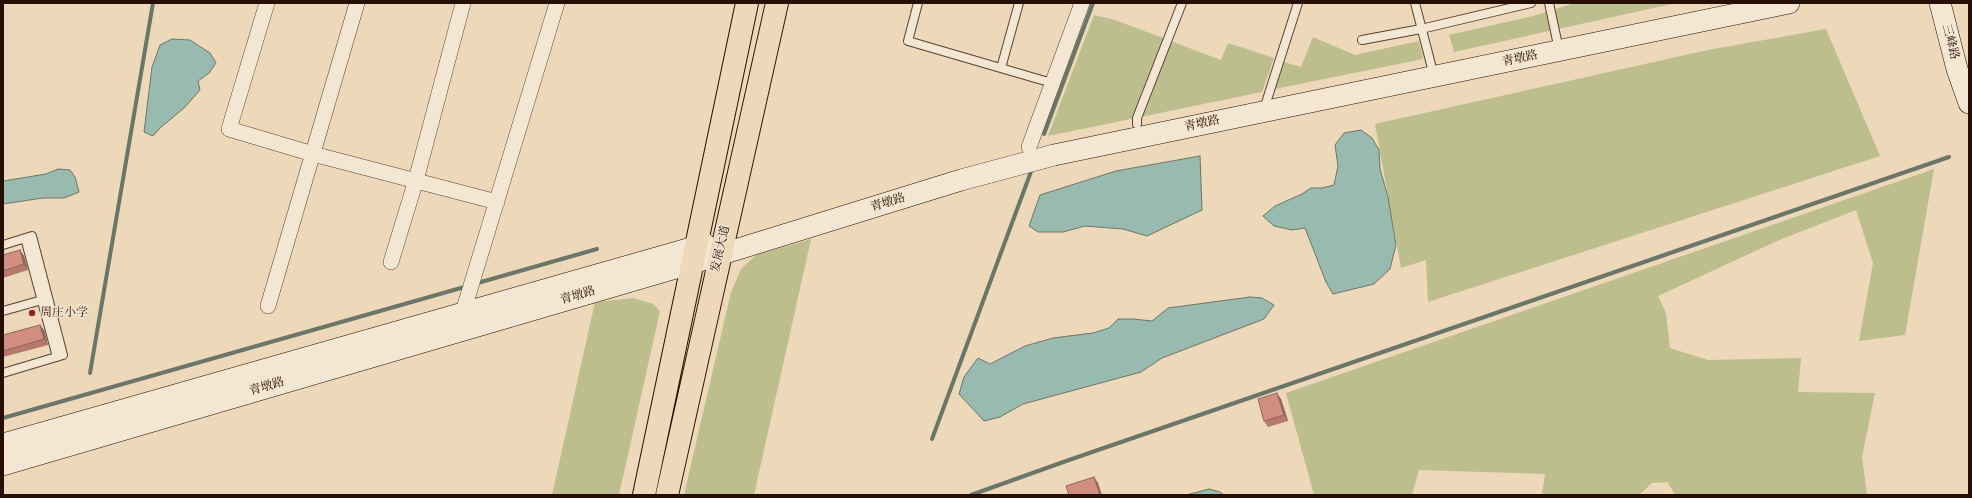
<!DOCTYPE html>
<html>
<head>
<meta charset="utf-8">
<style>
  body { margin:0 }
  #map { position:relative; width:1972px; height:498px; overflow:hidden; background:#edd8b9; font-family:"Libre Bodoni",serif }
  canvas { display:block }
  .frame { position:absolute; inset:0; border:4px solid #270f00; pointer-events:none }
</style>
</head>
<body>
<div id="map">
<canvas width="1972" height="498"></canvas>
<div class="frame"></div>
</div>
<script>
const g = document.querySelector('canvas').getContext('2d');
g.lineJoin = 'round';
function fill(path, color) {
  g.fillStyle = color;
  g.fill(path, 'evenodd');
}
function toPath(rows) {
  const path = new Path2D();
  for (const r of rows) {
    path.moveTo(r[0], r[1]);
    for (let i = 2; i < r.length; i += 2) path.lineTo(r[i], r[i + 1]);
  }
  return path;
}
function stroke(path, color, width, dash) {
  g.strokeStyle = color;
  g.lineWidth = width;
  g.lineCap = dash ? 'butt' : 'round';
  g.setLineDash(dash || []);
  g.stroke(path);
}
function write(font, color, halo, rows, align = 'center') {
  g.font = font + ' "Libre Bodoni","Noto Serif SC",serif';
  g.lineWidth = 3;
  g.setLineDash([]);
  g.textBaseline = 'middle';
  g.strokeStyle = halo;
  g.fillStyle = color;
  for (const [text, x, y, turn = 0] of rows) {
    g.save();
    g.translate(x, y);
    g.rotate((+turn || 0) * Math.PI / 180);
    g.textAlign = isNaN(turn) ? turn : align;
    if (halo) g.strokeText(text, 0, 0);
    g.fillText(text, 0, 0);
    g.restore();
  }
}
const green = toPath([
  [1575,3,1676,3,1454,52,1449,35,1533,16],
  [1094,15,1115,20,1221,60,1228,43,1274,58,1262,92,1048,136],
  [1826,29,1880,156,1428,302,1426,260,1401,268,1375,124,1708,50],
  [1313,37,1355,55,1419,41,1423,59,1275,89,1284,62,1301,67],
  [1934,169,1905,335,1859,341,1873,263,1856,210,1777,241,1658,296,1666,313,1670,348,1708,360,1801,358,1798,392,1875,393,1862,457,1867,495,1681,495,1675,494,1667,482,1652,483,1639,495,1542,495,1545,474,1419,470,1412,495,1314,495,1286,393],
  [811,239,754,495,684,495,731,292,741,269,756,255],
  [633,298,653,304,660,311,619,495,552,495,595,302]
]);
const water = toPath([
  [172,39,190,40,210,53,216,63,209,73,198,81,200,90,184,108,160,128,153,136,144,132,152,67,160,45,172,39],
  [1361,130,1372,138,1379,150,1380,169,1388,197,1396,245,1390,269,1374,284,1333,294,1326,282,1305,228,1292,230,1274,226,1263,216,1275,206,1302,194,1311,188,1322,188,1334,185,1338,166,1335,145,1344,133,1361,130],
  [1200,156,1202,210,1147,236,1123,229,1085,226,1063,232,1038,232,1029,226,1040,195,1116,171,1200,156],
  [58,169,70,170,75,177,79,192,64,198,43,198,3,204,3,181,46,174,58,169],
  [1250,297,1262,298,1274,305,1264,319,1162,358,1141,372,1023,404,1000,417,984,421,959,394,964,377,978,358,990,364,1025,346,1053,338,1093,333,1109,328,1118,319,1133,319,1152,321,1168,308,1250,297],
  [1209,489,1220,492,1224,495,1186,495,1209,489]
]);
const stream = toPath([
  [1044,134,1093,3],
  [474,284,597,249],
  [90,373,153,3],
  [3,418,468,286],
  [932,439,1032,169],
  [971,495,1069,460,1949,157]
]);
const lane = toPath([
  [918,3,908,41,1052,83],
  [1415,3,1434,76],
  [1549,3,1559,50],
  [1362,40,1421,29,1531,3],
  [1001,68,1019,3],
  [1264,109,1298,3],
  [1137,124,1137,118,1182,3],
  [25,238,57,357],
  [3,245,32,236,63,355,3,373],
  [3,311,42,300]
]);
const street = toPath([
  [267,3,229,129,313,154,497,202],
  [1029,147,1082,3],
  [391,262,416,180,463,3],
  [268,306,357,3],
  [463,312,557,3]
]);
const secondary = toPath([
  [1940,3,1957,69,1969,103],
  [3,444,705,244],
  [3,465,693,263,961,180,1054,155,1789,3]
]);
const primary = toPath([
  [644,495,747,3],
  [667,495,777,3]
]);
const wall = toPath([
  [20,250,24,256,28,270,3,278,3,255],
  [44,330,48,345,3,357,3,335],
  [1281,399,1288,421,1268,427,1264,421]
]);
const shadedWall = toPath([
  [20,250,24,256,28,270,24,264],
  [40,325,44,330,48,345,44,339],
  [1277,393,1281,399,1288,421,1284,415],
  [1094,477,1098,483,1102,495,1100,495]
]);
const building = toPath([
  [20,250,24,264,3,271,3,255,20,250],
  [40,325,44,339,3,351,3,335,40,325],
  [1277,393,1284,415,1264,421,1258,399,1277,393],
  [1094,477,1100,495,1069,495,1066,486,1094,477]
]);
const markers = [
  [32,313,4,"#8f2418"]
];
const streetNames = [
  ["三峰路",1950,42,76],
  ["青墩路",1520,59,-12],
  ["青墩路",1202,124,-12],
  ["青墩路",888,203,-17],
  ["发展大道",721,249,-77],
  ["青墩路",578,296,-16],
  ["青墩路",267,387,-16]
];
const poiNames = [
  ["周庄小学",40,313]
];
fill(green, '#bcbe8d');
fill(water, '#99baae');
stroke(water, '#6b7668', 1);
stroke(stream, '#6b7668', 4);
stroke(lane, '#58412e', 10);
stroke(street, '#58412e', 16);
stroke(secondary, '#270f00', 22);
stroke(primary, '#270f00', 24);
stroke(lane, '#f3e6d2', 8);
stroke(street, '#f3e6d2', 15);
stroke(secondary, '#f3e6d2', 21);
stroke(primary, '#edd8b9', 22);
fill(wall, '#b47a6f');
fill(shadedWall, '#92635a');
fill(building, '#d18e81');
stroke(building, '#92635a', 1);
for (const [x, y, r, color] of markers) {
  const dot = new Path2D();
  dot.arc(x, y, r, 0, 2 * Math.PI);
  g.fillStyle = color;
  g.fill(dot);
  stroke(dot, '#f3e6d2', 1.5);
}
write('12px', '#270f00', '#f3e6d2', streetNames);
write('12px', '#270f00', '#f3e6d2', poiNames, 'left');
</script>
</body>
</html>
